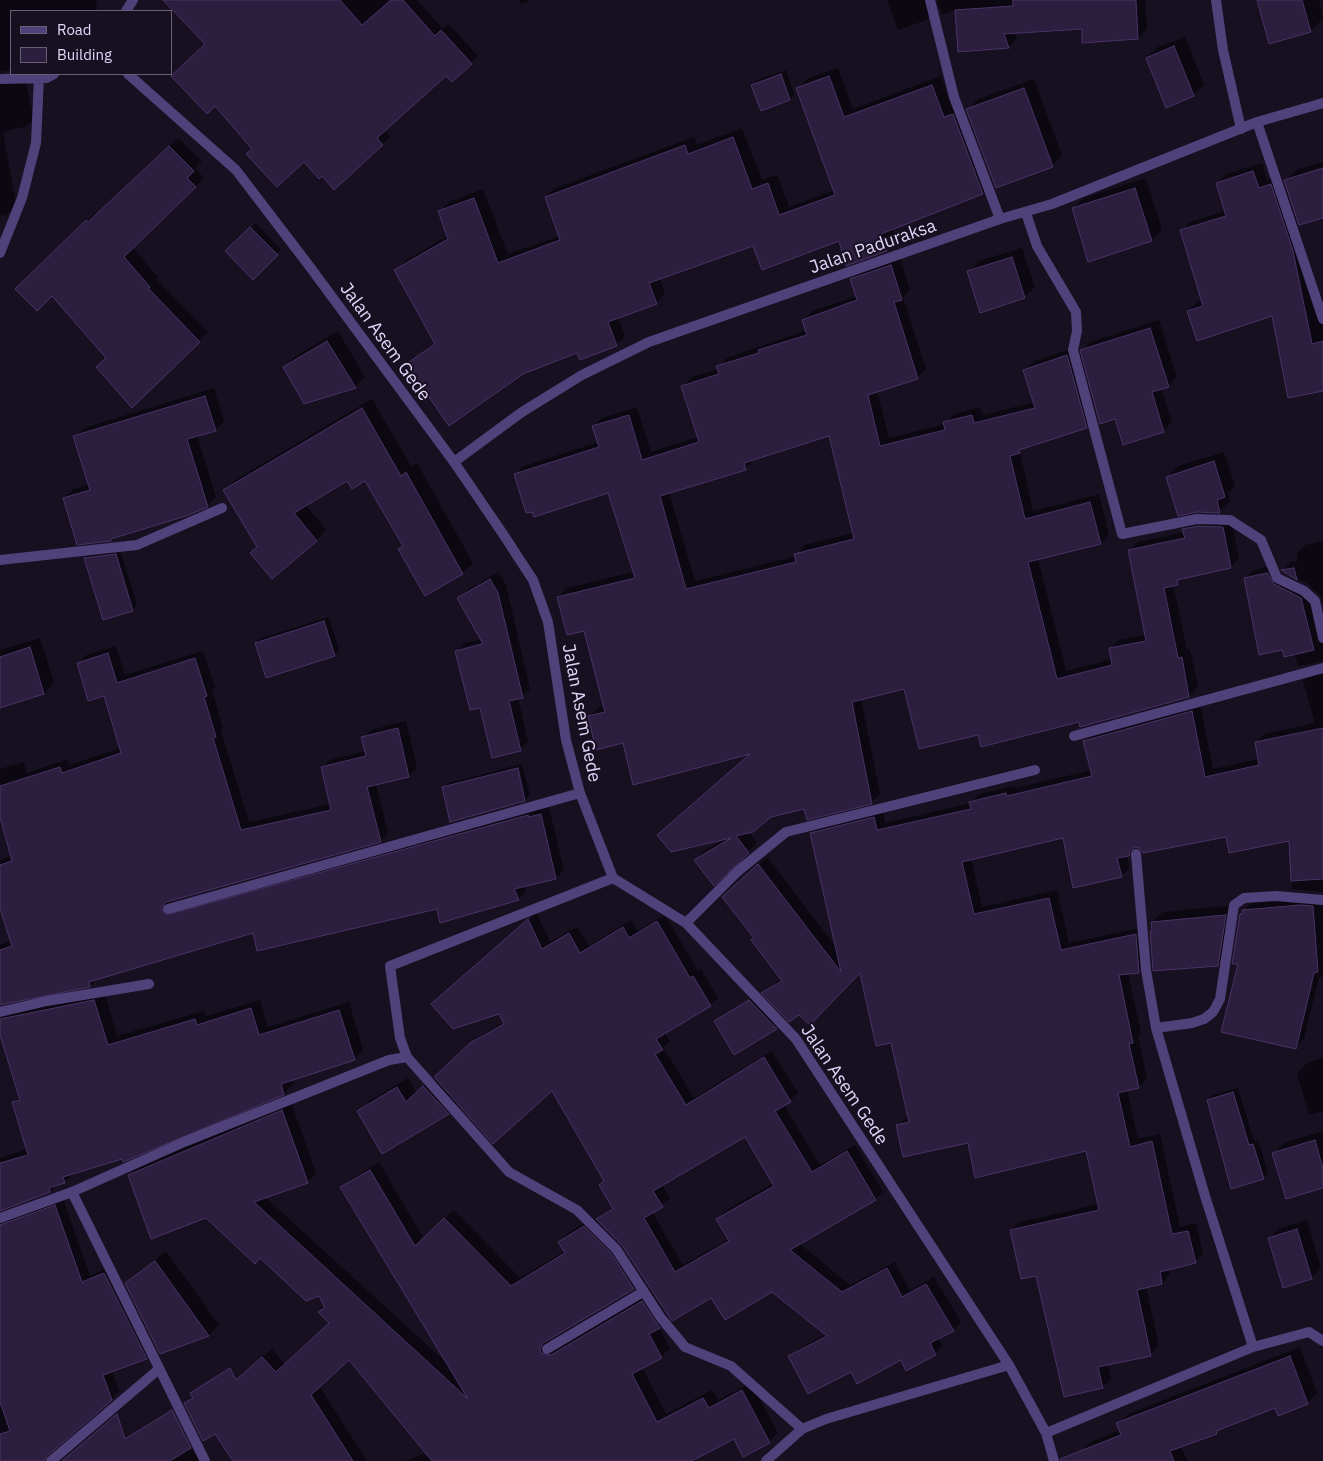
<!DOCTYPE html>
<html>
<head>
<meta charset="utf-8">
<style>
  body { margin:0 }
  #map { position:relative; width:1323px; height:1461px; overflow:hidden; background:#161020; font-family:"IBM Plex Sans",sans-serif }
  canvas { display:block }
  .legend { position:absolute; left:10px; top:10px; width:162px; height:65px; box-sizing:border-box; background:#161020; border:1px solid #675e77; margin:0; padding:6px 9px; list-style:none; font-size:15px; color:#e0d4f9 }
  .legend li { display:flex; align-items:center; gap:10px; height:25px }
  .legend b { width:25px; border:1px solid #675e77 }
</style>
</head>
<body>
<div id="map">
<canvas width="1323" height="1461"></canvas>
<ul class="legend">
<li><b style="height:6px;background:#4f4179"></b>Road</li>
<li><b style="height:14px;background:#2c1e3e"></b>Building</li>
</ul>
</div>
<script>
const g = document.querySelector('canvas').getContext('2d');
g.lineJoin = 'round';
function fill(path, color) {
  g.fillStyle = color;
  g.fill(path, 'evenodd');
}
function toPath(rows) {
  const path = new Path2D();
  for (const r of rows) {
    path.moveTo(r[0], r[1]);
    for (let i = 2; i < r.length; i += 2) path.lineTo(r[i], r[i + 1]);
  }
  return path;
}
function stroke(path, color, width, dash) {
  g.strokeStyle = color;
  g.lineWidth = width;
  g.lineCap = dash ? 'butt' : 'round';
  g.setLineDash(dash || []);
  g.stroke(path);
}
function write(font, color, halo, rows, align = 'center') {
  g.font = font + ' "IBM Plex Sans",sans-serif';
  g.lineWidth = 4;
  g.setLineDash([]);
  g.textBaseline = 'middle';
  g.strokeStyle = halo;
  g.fillStyle = color;
  for (const [text, x, y, turn = 0] of rows) {
    g.save();
    g.translate(x, y);
    g.rotate((+turn || 0) * Math.PI / 180);
    g.textAlign = isNaN(turn) ? turn : align;
    if (halo) g.strokeText(text, 0, 0);
    g.fillText(text, 0, 0);
    g.restore();
  }
}
const shadow = toPath([
  [0,0,96,0,97,11,11,11,11,70,1,71,1,74,25,79,34,119,27,126,3,132,16,204,7,215,0,216],
  [165,0,417,0,443,29,449,24,478,56,471,63,446,74,384,130,390,137,334,188,304,160,253,149,206,44],
  [519,0,531,0,521,4],
  [887,0,934,0,936,11,927,20,898,30],
  [937,0,1145,0,1147,29,1138,38,1083,28,1015,32,1017,39,1009,47,959,51,956,10,942,15],
  [1258,0,1319,0,1323,19,1310,31],
  [1185,37,1204,85,1193,95,1147,58,1158,47],
  [838,68,853,109,941,76,953,109,992,184,982,193,892,228,896,241,886,250,840,239,754,244,660,278,665,293,656,303,618,317,625,336,616,345,578,351,407,365,436,342,396,270,405,261,448,236,439,212,449,202,483,189,508,254,560,236,546,197,555,188,694,137,697,145,742,128,762,180,777,175,789,207,835,190,798,88,807,79],
  [786,70,794,94,790,99,752,85,757,80],
  [1034,79,1062,155,1052,166,967,110,978,99],
  [178,138,202,161,195,168,204,178,132,247,158,277,156,279,208,332,132,406,107,357,52,294,17,289,95,213,97,215],
  [1323,162,1323,216,1285,181,1296,170],
  [1262,163,1267,180,1279,176,1323,305,1323,390,1273,315,1188,311,1197,302,1203,301,1182,231,1190,222,1226,211,1217,183,1226,174],
  [1146,178,1162,230,1152,240,1073,208,1084,198],
  [256,223,281,250,253,278,227,251],
  [1022,248,1035,287,1024,297,969,272,979,261],
  [900,257,910,290,903,297,926,369,917,378,877,391,889,438,945,424,954,414,980,407,983,415,1035,402,1025,370,1034,361,1076,347,1095,418,1086,427,1025,446,1020,452,1033,511,1099,494,1109,535,1101,543,1038,559,1066,671,1112,659,1110,649,1119,640,1146,635,1129,551,1138,542,1185,532,1184,529,1192,521,1231,518,1239,558,1231,567,1183,577,1173,584,1187,650,1190,649,1198,687,1189,696,1080,721,979,733,905,688,861,699,880,794,871,802,805,807,771,815,749,832,757,843,714,884,695,860,704,851,726,838,753,752,624,742,589,717,598,708,605,706,585,629,558,597,567,588,634,572,609,492,515,474,524,466,599,442,594,426,602,418,637,407,651,452,698,437,683,386,692,377,719,369,718,367,727,358,807,330,804,320,812,311,857,296,852,279,861,270],
  [830,435,854,533,804,545,796,556,695,581,669,492,745,468,754,460],
  [1159,320,1177,377,1168,386,1161,388,1172,422,1163,431,1116,417,1082,351,1090,342],
  [338,331,365,377,355,387,284,367,295,357],
  [214,388,224,421,215,430,197,435,216,497,207,506,111,540,64,498,73,489,89,485,75,437,84,428],
  [372,399,411,466,417,463,473,563,462,573,426,594,404,545,365,479,348,480,306,505,326,530,316,540,258,547,225,490,235,480],
  [1224,452,1235,486,1228,493,1230,501,1219,512,1167,477,1178,466],
  [1323,541,1323,603,1321,596,1308,584,1283,570,1291,562,1298,561,1297,553,1305,545],
  [120,550,137,605,132,610,85,558,90,553],
  [1276,565,1282,576,1308,589,1323,623,1323,661,1298,666,1295,653,1245,578,1254,570],
  [498,572,506,585,530,689,518,698,528,741,520,749,481,706,457,651,465,643,482,639,458,599,466,591],
  [489,641,490,644,465,650,465,647],
  [329,617,339,650,334,655,256,643,261,638],
  [40,638,54,683,44,693,0,703,0,650],
  [116,646,125,675,203,651,215,687,212,690,223,728,221,731,249,822,331,804,322,768,330,760,366,751,363,738,371,730,406,721,417,768,409,776,376,784,388,833,380,841,169,900,174,908,549,807,564,870,556,878,524,885,526,891,519,899,254,931,97,979,90,986,0,1004,0,1006,0,945,11,941,0,905,0,860,12,856,0,815,0,769,24,762,27,773,68,759,69,765,121,748,105,694,78,663,86,655],
  [1323,670,1323,892,1292,889,1290,839,1227,836,1137,846,1127,855,1129,868,1121,876,1064,836,971,858,982,907,1057,890,1069,943,1144,927,1147,963,1139,971,1128,972,1141,1033,1138,1036,1147,1079,1139,1087,1127,1090,1138,1139,1160,1134,1180,1227,1196,1223,1203,1254,1195,1262,1169,1268,1170,1275,1162,1283,1146,1287,1159,1346,1151,1354,1108,1364,1111,1379,1103,1387,1011,1230,1020,1222,1099,1204,1087,1150,968,1141,897,1126,909,1116,892,1042,861,971,799,1014,763,993,782,978,755,938,732,889,767,857,837,948,811,834,820,825,883,810,885,823,971,803,979,794,1014,786,1015,788,1092,770,1085,741,1093,733,1200,703,1213,769,1259,759,1256,742,1264,734,1315,723,1303,681,1311,673],
  [522,764,530,795,525,800,444,787,448,783],
  [1323,898,1323,977,1319,977,1304,1039,1295,1048,1240,962,1241,914,1252,902],
  [1235,905,1228,954,1217,964,1151,932,1153,930,1152,922,1163,912],
  [536,913,550,942,577,927,589,946,631,920,637,931,665,915,698,971,701,969,718,998,710,1005,664,1032,670,1041,663,1047,694,1098,772,1051,798,1093,784,1105,820,1165,855,1145,883,1192,875,1199,799,1243,850,1285,895,1262,910,1291,934,1277,961,1322,953,1330,938,1338,943,1346,935,1354,902,1359,851,1370,790,1357,798,1349,826,1334,772,1291,712,1296,623,1244,597,1219,613,1207,605,1180,552,1089,458,1103,448,1113,359,1111,369,1101,408,1078,416,1092,480,1036,504,1022,500,1013,441,996],
  [745,1135,774,1183,725,1211,718,1219,729,1239,683,1265,652,1212,670,1198,662,1184],
  [104,991,117,1036,204,1011,206,1016,260,1000,268,1027,349,1002,363,1050,354,1059,291,1079,293,1084,283,1094,74,1172,65,1182,57,1185,50,1191,0,1207,0,1158,28,1149,14,1103,20,1096,0,1031,0,1009,4,1006,11,1010],
  [755,996,781,1023,735,1053,715,1021],
  [1323,1058,1323,1111,1309,1115,1297,1073,1307,1063],
  [1238,1088,1254,1141,1258,1140,1268,1173,1263,1178,1208,1100,1213,1095],
  [291,1102,316,1173,307,1182,265,1197,448,1364,342,1187,351,1179,379,1162,424,1239,454,1210,520,1278,565,1251,559,1242,568,1233,593,1218,619,1245,642,1280,633,1288,548,1339,550,1345,651,1293,668,1318,659,1327,670,1348,661,1357,642,1367,666,1414,712,1390,718,1400,751,1383,778,1433,769,1442,734,1437,695,1458,697,1461,405,1461,427,1453,349,1358,319,1386,367,1461,239,1461,230,1385,272,1349,285,1364,331,1322,320,1312,326,1307,320,1295,260,1256,206,1216,129,1175,138,1166],
  [1323,1131,1323,1187,1273,1154,1284,1143],
  [63,1199,90,1276,111,1266,154,1350,146,1358,112,1370,119,1391,111,1399,10,1461,0,1461,0,1280,5,1224,13,1217],
  [1307,1220,1321,1268,1311,1278,1270,1238,1280,1228],
  [166,1251,219,1325,209,1335,160,1353,126,1284],
  [1300,1347,1317,1393,1308,1403,1278,1414,1275,1406,1181,1446,1187,1461,1085,1461,1081,1451,1091,1442,1120,1430,1118,1424,1128,1414],
  [180,1429,199,1461,127,1461]
]);
const building = toPath([
  [163,0,340,0,362,25,391,0,403,0,435,36,441,30,472,64,452,82,446,76,377,138,383,145,334,190,322,176,319,179,304,162,277,187,246,154,252,149,215,106,207,114,171,76,205,44,163,0],
  [1013,0,1136,0,1138,39,1082,43,1082,29,1004,34,1009,48,958,52,955,10,1013,6,1013,0],
  [1257,0,1302,0,1311,32,1269,44,1257,0],
  [1174,46,1194,96,1166,108,1146,58,1174,46],
  [781,74,790,100,761,111,751,85,781,74],
  [829,76,844,117,932,85,944,117,953,114,983,194,881,234,887,251,846,266,839,241,762,270,753,246,649,283,657,304,608,322,617,346,580,360,577,353,523,374,449,426,406,364,435,344,394,270,448,239,438,211,474,198,498,263,560,240,545,197,685,145,688,154,733,137,752,189,768,183,779,215,835,195,796,88,829,76],
  [1024,88,1053,167,996,188,966,109,1024,88],
  [169,146,194,171,187,178,196,187,124,257,150,287,148,288,200,342,132,408,96,367,106,358,52,296,37,311,15,289,86,220,88,222,169,146],
  [1323,168,1323,218,1299,225,1284,180,1323,168],
  [1253,171,1259,188,1271,184,1293,251,1312,344,1323,341,1323,391,1288,398,1272,316,1197,341,1187,311,1203,306,1180,230,1226,216,1216,183,1253,171],
  [1135,188,1152,241,1088,262,1072,208,1135,188],
  [250,227,278,255,253,280,225,251,250,227],
  [1012,257,1025,298,980,313,967,271,1012,257],
  [891,265,902,300,894,302,918,379,868,395,880,446,945,430,943,422,972,415,974,423,1035,408,1023,370,1067,355,1087,428,1019,450,1020,453,1010,456,1025,519,1090,502,1101,544,1028,562,1057,679,1112,665,1109,648,1146,641,1128,550,1185,538,1182,529,1198,526,1223,527,1231,568,1177,580,1178,585,1164,588,1178,658,1182,657,1189,697,1080,727,1079,722,981,747,978,735,919,749,904,689,852,702,872,804,807,820,804,809,771,817,753,832,736,836,749,853,714,886,694,860,731,838,671,852,657,835,750,754,633,785,623,743,596,750,588,716,605,712,584,631,567,635,557,597,635,578,608,493,534,517,532,512,526,513,514,474,599,447,592,426,629,415,642,460,699,442,681,386,719,374,716,366,759,353,758,350,807,335,802,320,857,300,850,279,891,265],
  [829,436,854,539,794,554,796,562,686,589,660,496,746,470,744,463,829,436],
  [1150,328,1169,387,1152,392,1164,432,1123,445,1115,419,1100,424,1080,350,1150,328],
  [327,341,356,388,304,404,283,367,327,341],
  [205,396,216,431,187,439,208,507,186,516,111,539,111,541,77,545,63,498,90,490,73,436,205,396],
  [362,408,401,476,406,472,463,574,425,596,398,549,403,546,365,481,352,489,347,481,294,513,317,541,272,579,250,553,257,547,223,490,362,408],
  [1214,461,1225,497,1217,500,1220,513,1197,512,1178,516,1166,477,1214,461],
  [116,554,133,611,103,620,84,558,116,554],
  [1294,568,1297,580,1281,570,1294,568],
  [1267,573,1274,584,1301,598,1314,650,1284,657,1282,650,1259,655,1244,578,1267,573],
  [490,579,498,593,523,698,509,701,521,751,492,758,480,708,470,710,455,651,483,644,457,598,490,579],
  [324,621,335,656,266,678,255,643,324,621],
  [30,647,44,694,0,708,0,657,30,647],
  [108,653,117,683,195,658,207,696,204,697,216,737,213,738,241,830,331,810,321,767,366,756,361,737,398,728,409,777,367,787,381,842,166,902,161,908,166,915,528,815,529,817,541,814,556,879,514,889,519,900,440,923,437,909,257,951,253,933,89,982,90,987,0,1005,0,950,12,946,0,909,0,865,12,861,0,817,0,786,60,767,62,773,121,753,104,696,88,701,77,663,108,653],
  [1192,711,1205,777,1259,765,1255,742,1323,728,1323,879,1291,881,1289,841,1229,853,1226,837,1143,853,1139,848,1135,847,1130,851,1129,856,1117,858,1122,877,1073,888,1063,838,962,862,974,914,1049,898,1061,950,1136,934,1139,973,1119,975,1133,1043,1129,1044,1139,1088,1118,1093,1130,1147,1152,1141,1172,1234,1188,1231,1196,1263,1160,1272,1162,1284,1137,1290,1151,1356,1098,1367,1103,1388,1064,1397,1036,1276,1021,1279,1010,1230,1099,1210,1086,1151,975,1178,968,1143,903,1157,896,1125,909,1122,891,1043,876,1046,860,973,810,1025,799,1015,789,1022,761,993,782,981,751,940,754,938,722,897,758,864,841,972,810,833,874,817,877,830,971,809,969,802,1006,793,1007,796,1092,776,1083,741,1192,711],
  [518,768,525,801,450,822,442,787,518,768],
  [1301,905,1313,906,1318,972,1314,973,1296,1049,1221,1032,1238,964,1232,964,1240,914,1243,913,1242,910,1301,905],
  [1226,915,1218,966,1153,971,1150,931,1152,931,1151,922,1226,915],
  [528,919,542,949,569,933,580,953,623,927,629,938,657,921,690,978,693,976,711,1006,656,1039,663,1050,655,1054,686,1105,764,1057,791,1102,775,1111,812,1172,847,1151,876,1200,790,1250,842,1292,887,1268,902,1297,926,1284,954,1331,930,1343,936,1355,906,1371,901,1360,857,1384,851,1372,808,1394,788,1356,827,1336,772,1292,725,1320,711,1298,672,1321,622,1245,596,1219,613,1209,599,1185,604,1181,552,1091,493,1144,434,1077,470,1043,504,1024,499,1014,453,1029,431,1004,528,919],
  [745,1137,774,1186,716,1219,729,1241,675,1272,644,1218,663,1207,653,1191,745,1137],
  [94,1000,108,1045,195,1019,197,1025,251,1008,259,1035,339,1010,355,1060,281,1084,284,1095,123,1162,122,1159,63,1177,65,1183,49,1188,50,1192,0,1211,0,1163,28,1155,12,1102,20,1100,0,1035,0,1019,94,1000],
  [749,1000,777,1029,734,1055,714,1021,749,1000],
  [423,1086,449,1114,382,1154,357,1111,397,1087,406,1102,423,1086],
  [1233,1092,1249,1145,1253,1144,1264,1179,1231,1189,1207,1100,1233,1092],
  [282,1110,308,1183,254,1202,468,1399,340,1187,370,1170,415,1246,444,1218,511,1286,565,1253,558,1242,584,1226,611,1253,634,1289,543,1343,540,1349,541,1353,551,1355,642,1301,660,1328,649,1334,662,1358,632,1374,657,1422,703,1398,709,1408,742,1390,770,1443,743,1457,734,1439,692,1461,432,1461,349,1360,311,1395,353,1461,233,1461,215,1434,203,1441,184,1403,193,1398,190,1393,230,1368,236,1380,262,1357,276,1372,329,1323,318,1312,325,1308,319,1296,306,1301,260,1258,255,1264,206,1218,151,1239,128,1175,282,1110],
  [1315,1140,1323,1169,1323,1188,1286,1199,1272,1153,1315,1140],
  [55,1205,82,1282,104,1273,147,1359,103,1375,112,1400,47,1456,44,1461,0,1461,0,1434,10,1431,0,1402,0,1225,55,1205],
  [1297,1229,1312,1279,1283,1288,1268,1238,1297,1229],
  [155,1261,209,1336,160,1354,125,1283,155,1261],
  [1290,1356,1308,1404,1278,1416,1275,1408,1216,1431,1217,1434,1170,1451,1174,1461,1061,1461,1060,1459,1121,1435,1116,1423,1290,1356],
  [172,1410,191,1448,170,1461,62,1461,117,1414,125,1439,172,1410]
]);
const minor = toPath([
  [930,0,954,97,1000,219],
  [1216,0,1223,50,1241,129],
  [126,11,133,0],
  [128,74,236,170,310,267,454,462,503,534,533,580,548,622,566,740,580,793,613,878,686,923,796,1039,1009,1365,1046,1433,1054,1461],
  [0,79,47,78,54,74],
  [1257,122,1323,319],
  [1026,213,1037,246,1076,312,1077,331,1073,350,1122,534,1197,519,1230,520,1261,540,1277,578,1304,591,1315,601,1323,638],
  [0,253,22,198,36,143,39,77],
  [454,462,522,412,582,375,649,342,1000,219,1052,204,1257,122,1323,103],
  [0,560,137,545,222,508],
  [1074,736,1323,668],
  [1136,854,1146,970,1156,1028,1205,1196,1253,1347],
  [613,878,390,966,400,1038,407,1057,509,1172,577,1210,616,1249,661,1318,685,1347,731,1366,802,1429,826,1419,1009,1365],
  [168,909,580,793],
  [686,923,738,871,786,832,1035,770],
  [0,1012,47,1001,149,984],
  [1156,1028,1192,1023,1204,1019,1213,1012,1220,999,1234,905,1244,898,1276,896,1323,900],
  [72,1192,205,1461],
  [0,1218,72,1192,184,1142,389,1060,407,1057],
  [547,1349,643,1292],
  [1046,1433,1253,1347,1309,1332,1323,1341],
  [51,1461,159,1369],
  [766,1461,802,1429]
]);
const streetNames = [
  ["Jalan Paduraksa",873,247,-19],
  ["Jalan Asem Gede",385,342,54],
  ["Jalan Asem Gede",581,713,79],
  ["Jalan Asem Gede",844,1085,56]
];
fill(shadow, '#0007');
fill(building, '#2c1e3e');
stroke(building, '#493367', 1);
stroke(minor, '#4f4179', 10);
write('18px', '#e0d4f9', '#161020', streetNames);
</script>
</body>
</html>
